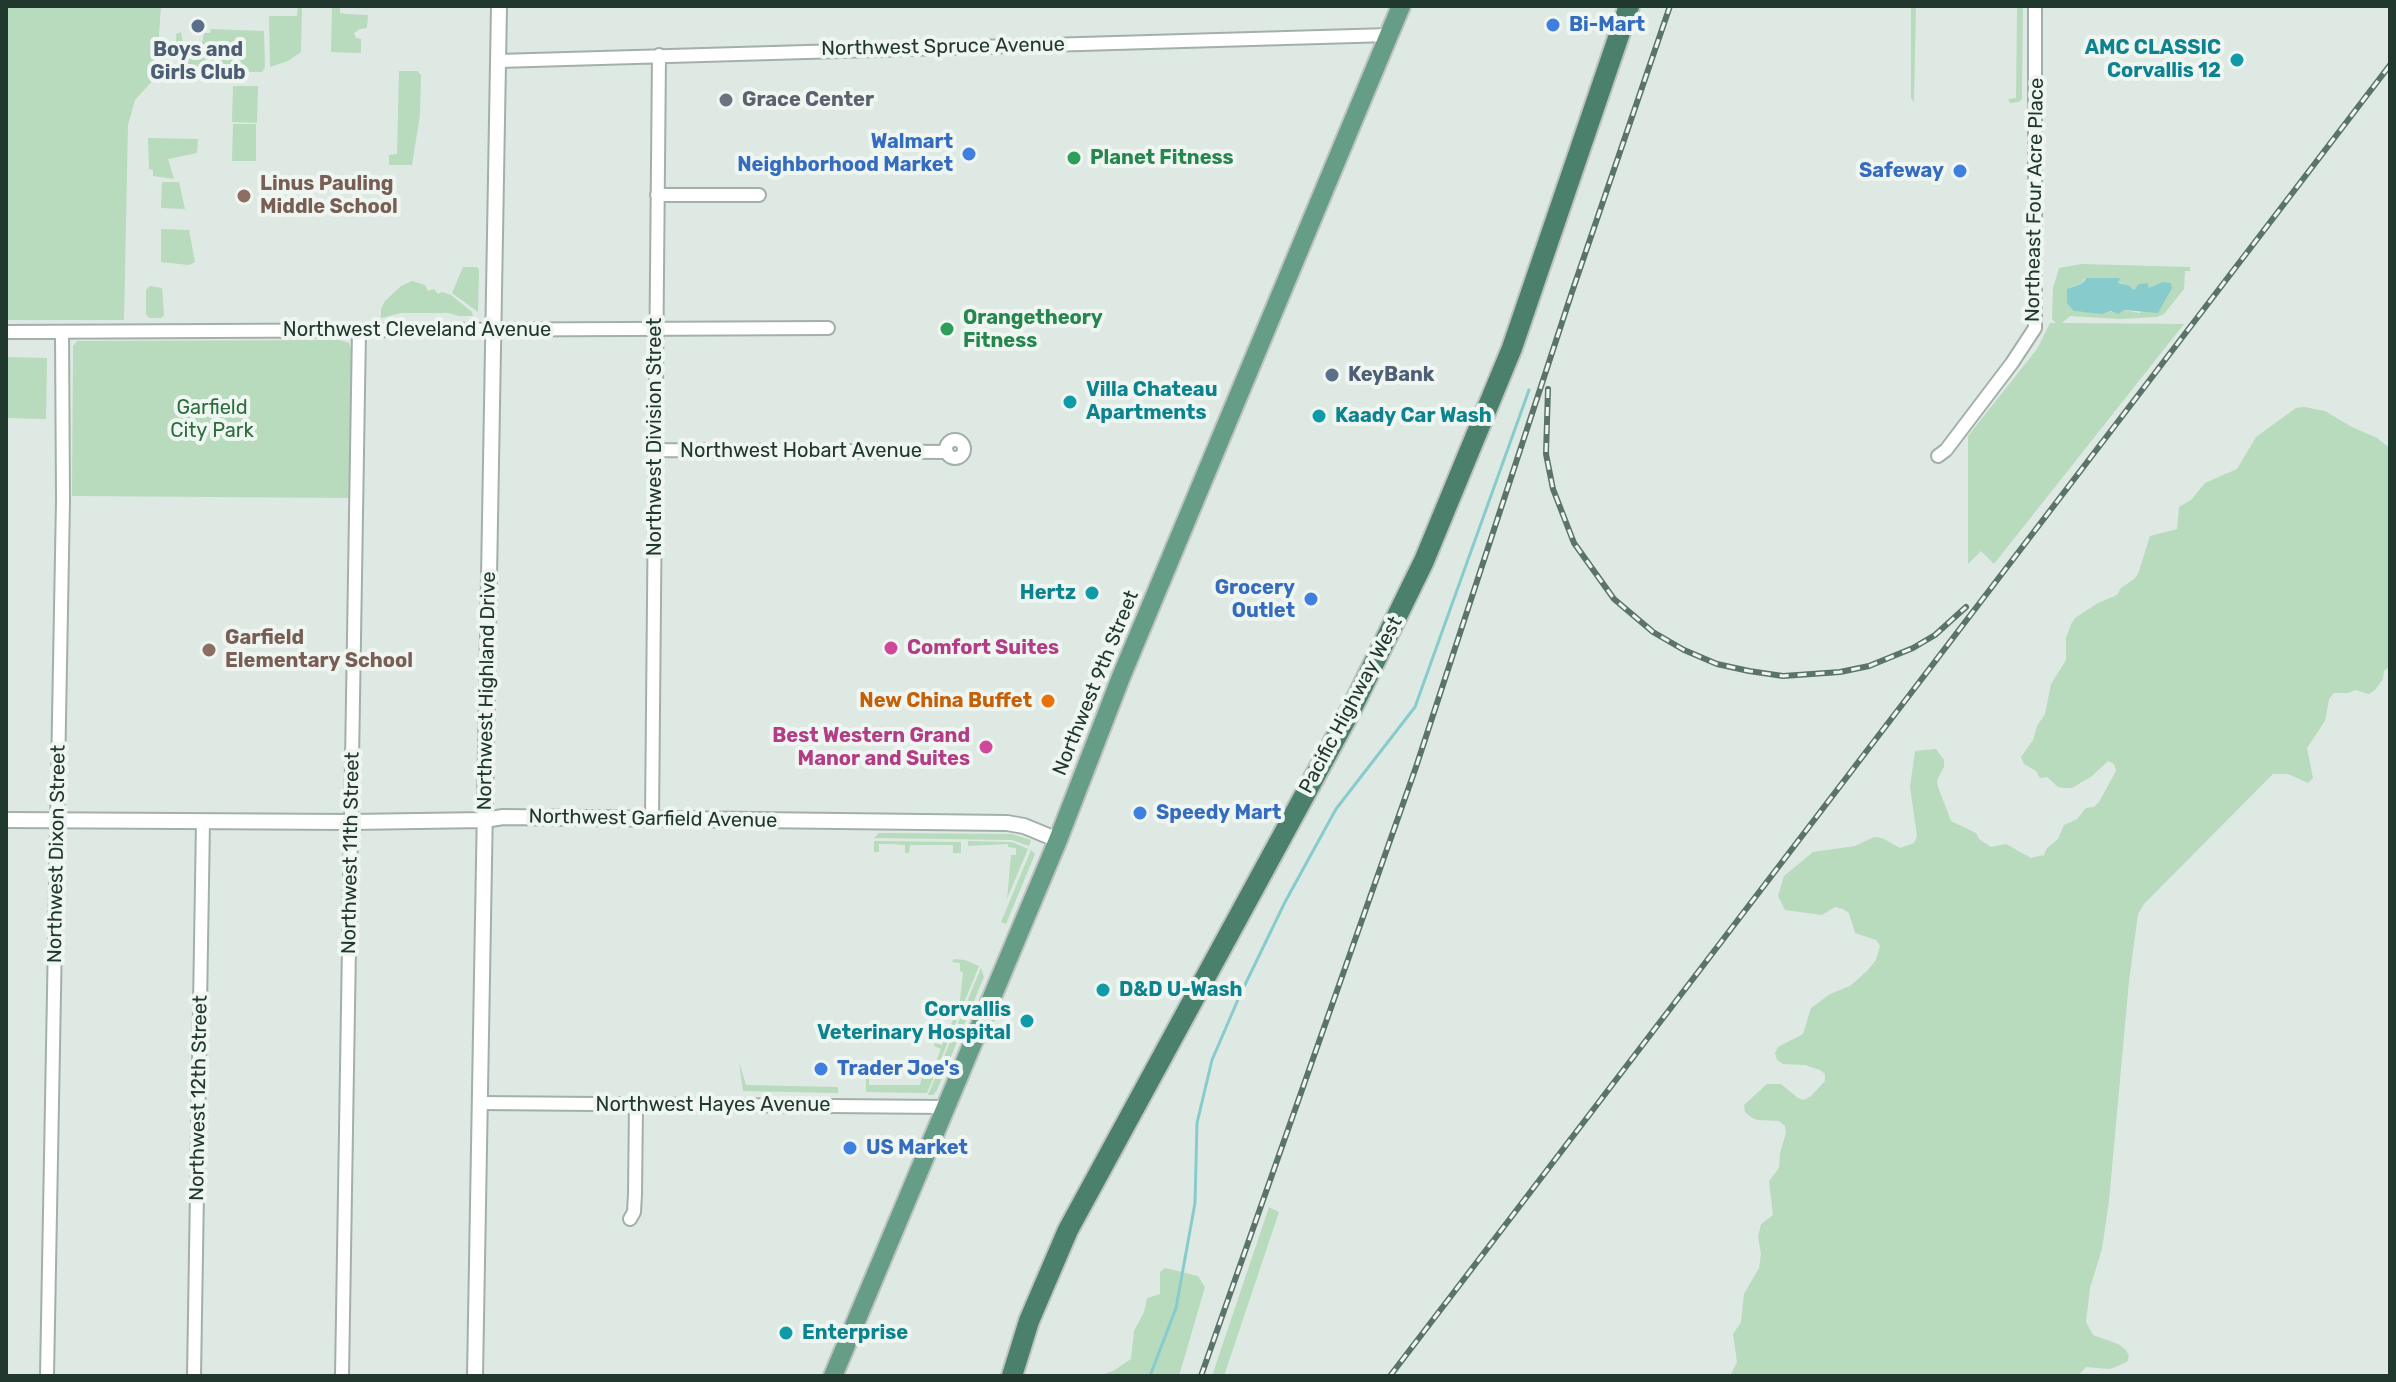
<!DOCTYPE html>
<html>
<head>
<meta charset="utf-8">
<style>
  body { margin:0 }
  #map { position:relative; width:2396px; height:1382px; overflow:hidden; background:#dfe9e3; font-family:Rubik,sans-serif }
  canvas { display:block }
  .frame { position:absolute; inset:0; border:8px solid #21382f; pointer-events:none }
</style>
</head>
<body>
<div id="map">
<canvas width="2396" height="1382"></canvas>
<div class="frame"></div>
</div>
<script>
const g = document.querySelector('canvas').getContext('2d');
g.lineJoin = 'round';
function fill(path, color) {
  g.fillStyle = color;
  g.fill(path, 'evenodd');
}
function toPath(rows) {
  const path = new Path2D();
  for (const r of rows) {
    if (r.length === 3) {
      path.moveTo(r[0] + r[2], r[1]);
      path.arc(r[0], r[1], r[2], 0, 2 * Math.PI);
      continue;
    }
    path.moveTo(r[0], r[1]);
    for (let i = 2; i < r.length; i += 2) path.lineTo(r[i], r[i + 1]);
  }
  return path;
}
function stroke(path, color, width, dash) {
  g.strokeStyle = color;
  g.lineWidth = width;
  g.lineCap = dash ? 'butt' : 'round';
  g.setLineDash(dash || []);
  g.stroke(path);
}
function write(font, color, halo, rows, align = 'center') {
  g.font = font + ' Rubik,sans-serif';
  g.lineWidth = 8;
  g.setLineDash([]);
  g.textBaseline = 'middle';
  g.strokeStyle = halo;
  g.fillStyle = color;
  for (const [text, x, y, turn = 0] of rows) {
    g.save();
    g.translate(x, y);
    g.rotate((+turn || 0) * Math.PI / 180);
    g.textAlign = isNaN(turn) ? turn : align;
    if (halo) g.strokeText(text, 0, 0);
    g.fillText(text, 0, 0);
    g.restore();
  }
}
const green = toPath([
  [6,6,161,6,156,77,135,100,128,125,124,320,6,320],
  [298,6,302,6,301,52,288,61,270,67,269,16,297,16],
  [1911,6,1916,6,1914,102,1911,98],
  [2017,6,2023,6,2022,99,2019,102,2010,103,2008,99,2016,98],
  [332,7,340,7,340,13,347,14,368,15,367,28,360,29,354,33,356,38,361,39,361,53,331,52],
  [211,29,264,31,265,67,262,72,185,71,176,47,176,34,181,32,183,43,196,46,202,43,204,33,210,33],
  [399,71,417,71,421,75,420,115,412,165,389,165,389,155,397,154],
  [233,86,258,86,257,123,232,122],
  [233,124,256,124,256,161,232,161],
  [148,138,198,139,197,153,168,159,174,179,153,176,153,170,149,169],
  [162,182,179,182,185,209,161,208],
  [161,229,189,230,195,262,189,265,161,262],
  [2081,264,2190,267,2190,271,2185,271,2184,289,2164,314,2157,317,2120,319,2070,316,2062,323,2184,324,1994,564,1981,551,1968,564,1968,436,2037,349,2050,323,2056,323,2052,319,2053,288,2059,268],
  [2084,279,2110,280,2128,285,2134,290,2139,285,2148,283,2149,288,2140,313,2124,310,2102,313,2074,311,2071,287,2081,284],
  [463,267,477,267,479,270,478,312,452,293],
  [412,281,425,285,428,291,434,289,438,294,442,292,451,295,472,312,473,316,459,316,448,313,401,313,381,318,381,309,385,301,401,286],
  [150,286,162,288,164,315,161,318,149,318,146,314,146,290],
  [340,340,349,343,352,351,351,498,72,496,73,346,77,341],
  [6,357,47,358,46,419,6,418],
  [2304,407,2325,411,2352,427,2377,438,2390,448,2390,666,2384,671,2383,679,2375,690,2369,694,2355,690,2348,693,2334,693,2329,699,2325,721,2307,748,2313,778,2308,783,2288,774,2273,774,2144,904,2138,914,2129,981,2109,1201,2102,1249,2090,1288,2086,1322,2093,1335,2118,1344,2126,1350,2129,1356,2127,1362,2110,1369,2086,1367,2078,1376,1730,1376,1737,1362,1733,1334,1741,1322,1744,1294,1759,1268,1761,1254,1758,1237,1761,1224,1773,1215,1769,1181,1779,1168,1780,1153,1786,1133,1785,1126,1779,1121,1757,1120,1751,1117,1745,1112,1744,1105,1767,1084,1781,1084,1798,1098,1804,1100,1811,1096,1825,1081,1825,1074,1820,1070,1805,1065,1783,1064,1777,1060,1775,1053,1778,1047,1803,1034,1811,1008,1830,994,1850,986,1867,971,1876,960,1880,946,1876,940,1855,933,1849,913,1843,909,1835,907,1822,915,1785,910,1778,896,1784,876,1813,852,1855,846,1874,837,1882,838,1900,848,1914,843,1917,836,1910,787,1915,751,1923,750,1936,749,1944,760,1944,767,1937,780,1938,787,1951,821,1976,833,1979,839,1991,847,2006,844,2031,858,2044,855,2047,848,2058,839,2064,825,2077,819,2086,808,2094,807,2099,802,2116,771,2114,764,2108,761,2092,776,2072,788,2065,788,2058,787,2047,777,2040,778,2036,771,2024,764,2021,757,2033,740,2037,726,2045,714,2051,684,2066,660,2066,638,2071,624,2075,618,2098,603,2117,595,2121,588,2134,579,2138,574,2150,536,2177,529,2179,507,2191,500,2205,483,2237,469,2256,437,2296,408],
  [879,833,1012,834,1031,840,1029,846,1012,840,874,838],
  [874,841,961,842,961,853,953,853,953,845,910,845,909,853,905,853,905,845,892,844,879,844,879,852,874,852],
  [968,841,1012,842,1028,849,1007,899,1011,855,1016,855,1016,848,1008,847,1008,844,968,846],
  [1031,850,1035,854,1006,924,1001,922],
  [954,959,965,960,979,966,927,1093,866,1092,866,1078,869,1077,869,1085,920,1085,922,1076,929,1079,941,1049,934,1046,935,1043,942,1045,959,1006,952,1002,960,1001,963,972,960,971,960,963,952,962],
  [981,968,984,977,937,1090,933,1095,928,1095],
  [739,1062,746,1085,838,1087,838,1093,743,1091],
  [1269,1207,1279,1212,1224,1376,1212,1376],
  [1165,1268,1198,1276,1205,1287,1179,1376,1098,1376,1113,1371,1131,1359,1134,1331,1144,1312,1147,1298,1160,1294,1160,1272]
]);
const water = toPath([
  [2087,278,2120,278,2118,283,2128,285,2134,290,2139,284,2148,283,2149,288,2163,282,2171,283,2172,288,2158,313,2124,310,2118,314,2111,311,2102,314,2074,311,2067,303,2067,289,2081,284]
]);
const stream = toPath([
  [1150,1376,1176,1308,1195,1203,1197,1123,1212,1060,1240,995,1285,902,1336,809,1415,707,1529,390]
]);
const minor = toPath([
  [498,61,1389,35],
  [657,195,759,195],
  [6,332,828,328],
  [955,449,9],
  [655,450,947,452],
  [1938,456,1946,450,2012,363,2035,328,2035,6],
  [652,819,659,55],
  [480,1103,945,1107],
  [630,1219,634,1212,635,1194,636,1105],
  [47,1376,63,500,62,332],
  [194,1376,203,821],
  [342,1376,359,330]
]);
const tertiary = toPath([
  [6,820,351,822,485,820,503,817,1007,823,1024,826,1058,840],
  [475,1376,499,6]
]);
const primary = toPath([
  [833,1376,1058,840,1121,677,1401,6]
]);
const trunk = toPath([
  [1012,1376,1029,1321,1068,1230,1352,708,1424,561,1512,348,1629,6]
]);
const rail = toPath([
  [1548,389,1546,454,1553,489,1574,543,1614,599,1653,632,1684,650,1717,664,1749,671,1783,676,1840,672,1869,666,1913,648,1935,635,1966,607],
  [1201,1376,1416,767,1572,292,1670,6],
  [1390,1376,2390,65]
]);
const markers = [
  [1553,25,8,"#3f7fe0"],
  [198,26,8,"#5c6f8a"],
  [2237,60,8,"#0f9aa8"],
  [726,100,8,"#6b7280"],
  [969,154,8,"#3f7fe0"],
  [1074,158,8,"#2e9e5b"],
  [1960,171,8,"#3f7fe0"],
  [244,196,8,"#8d6e63"],
  [947,329,8,"#2e9e5b"],
  [1332,375,8,"#5c6f8a"],
  [1070,402,8,"#0f9aa8"],
  [1319,416,8,"#0f9aa8"],
  [1092,593,8,"#0f9aa8"],
  [1311,599,8,"#3f7fe0"],
  [891,648,8,"#d1479c"],
  [209,650,8,"#8d6e63"],
  [1048,701,8,"#e8710a"],
  [986,747,8,"#d1479c"],
  [1140,813,8,"#3f7fe0"],
  [1103,990,8,"#0f9aa8"],
  [1027,1021,8,"#0f9aa8"],
  [821,1069,8,"#3f7fe0"],
  [850,1148,8,"#3f7fe0"],
  [786,1333,8,"#0f9aa8"]
];
const shopNames = [
  ["Bi-Mart",1569,25],
  ["Walmart",953,142,"right"],
  ["Neighborhood Market",953,165,"right"],
  ["Safeway",1944,171,"right"],
  ["Grocery",1295,588,"right"],
  ["Outlet",1295,611,"right"],
  ["Speedy Mart",1156,813],
  ["Trader Joe's",837,1069],
  ["US Market",866,1148]
];
const streetNames = [
  ["Northwest Spruce Avenue",943,47,-1],
  ["Northeast Four Acre Place",2035,200,-89],
  ["Northwest Cleveland Avenue",417,330],
  ["Northwest Division Street",655,437,-90],
  ["Northwest Hobart Avenue",801,451],
  ["Northwest 9th Street",1096,683,-68],
  ["Northwest Highland Drive",487,691,-89],
  ["Pacific Highway West",1351,705,-62],
  ["Northwest Garfield Avenue",653,819,1],
  ["Northwest 11th Street",351,853,-89],
  ["Northwest Dixon Street",57,854,-89],
  ["Northwest 12th Street",199,1098,-89],
  ["Northwest Hayes Avenue",713,1105]
];
const cultureNames = [
  ["AMC CLASSIC",2221,48,"right"],
  ["Corvallis 12",2221,71,"right"],
  ["Villa Chateau",1086,390],
  ["Apartments",1086,413],
  ["Kaady Car Wash",1335,416],
  ["Hertz",1076,593,"right"],
  ["D&D U-Wash",1119,990],
  ["Corvallis",1011,1010,"right"],
  ["Veterinary Hospital",1011,1033,"right"],
  ["Enterprise",802,1333]
];
const serviceNames = [
  ["Boys and",198,50],
  ["Girls Club",198,73],
  ["KeyBank",1348,375,"left"]
];
const worshipNames = [
  ["Grace Center",742,100]
];
const leisureNames = [
  ["Planet Fitness",1090,158],
  ["Orangetheory",963,318],
  ["Fitness",963,341]
];
const educationNames = [
  ["Linus Pauling",260,184],
  ["Middle School",260,207],
  ["Garfield",225,638],
  ["Elementary School",225,661]
];
const parkNames = [
  ["Garfield",212,408],
  ["City Park",212,431]
];
const hotelNames = [
  ["Comfort Suites",907,648],
  ["Best Western Grand",970,736,"right"],
  ["Manor and Suites",970,759,"right"]
];
const foodNames = [
  ["New China Buffet",1032,701]
];
fill(green, '#b8dabd');
fill(water, '#88cbcc');
stroke(stream, '#88cbcc', 3);
stroke(minor, '#a2b0a9', 16);
stroke(tertiary, '#a2b0a9', 18);
stroke(primary, '#bcc3c1', 22);
stroke(trunk, '#bcc3c1', 24);
stroke(minor, '#fff', 12);
stroke(tertiary, '#fff', 14);
stroke(primary, '#659d87', 18);
stroke(trunk, '#4a806c', 20);
stroke(rail, '#5b746a', 6);
stroke(rail, '#eff6f1', 3, [9]);
for (const [x, y, r, color] of markers) {
  const dot = new Path2D();
  dot.arc(x, y, r, 0, 2 * Math.PI);
  g.fillStyle = color;
  g.fill(dot);
  stroke(dot, '#eff6f1', 3);
}
write('bold 20px', '#366cbe', '#eff6f1', shopNames, 'left');
write('20px', '#21382f', '#eff6f1', streetNames);
write('bold 20px', '#0d838f', '#eff6f1', cultureNames, 'left');
write('bold 20px', '#4e5e75', '#eff6f1', serviceNames);
write('bold 20px', '#5b616d', '#eff6f1', worshipNames, 'left');
write('bold 20px', '#27864d', '#eff6f1', leisureNames, 'left');
write('bold 20px', '#785e54', '#eff6f1', educationNames, 'left');
write('20px', '#2d6d3d', '#eff6f1', parkNames);
write('bold 20px', '#b23c85', '#eff6f1', hotelNames, 'left');
write('bold 20px', '#c56008', '#eff6f1', foodNames, 'right');
</script>
</body>
</html>
